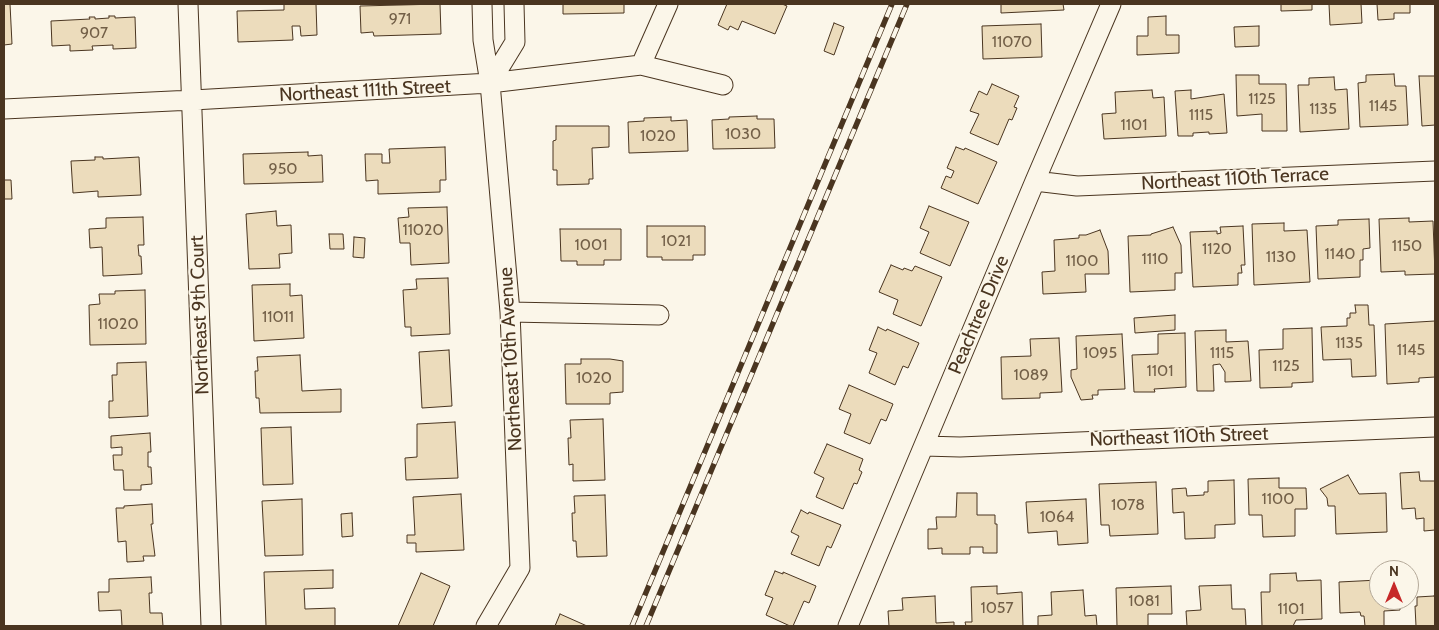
<!DOCTYPE html>
<html>
<head>
<meta charset="utf-8">
<style>
  body { margin:0 }
  #map { position:relative; width:1439px; height:630px; overflow:hidden; background:#fbf6e9; font-family:Cabin,sans-serif }
  canvas { display:block }
  .frame { position:absolute; inset:0; border:5px solid #4a3520; pointer-events:none }
  .north { position:absolute; left:1369px; top:560px; width:50px; height:50px; box-sizing:border-box; background:#fbf6e9; border:1px solid #b4a999; border-radius:50%; rotate:0deg; font-size:14px; font-weight:700; line-height:20px; text-align:center; color:#4a3520 }
  .north::after { content:''; display:block; margin:auto; width:18px; height:22px; background:#c62828; clip-path:polygon(50% 0,100% 100%,50% 72%,0 100%) }
</style>
</head>
<body>
<div id="map">
<canvas width="1439" height="630"></canvas>
<div class="frame"></div>
<div class="north">N</div>
</div>
<script>
const g = document.querySelector('canvas').getContext('2d');
g.lineJoin = 'round';
function fill(path, color) {
  g.fillStyle = color;
  g.fill(path, 'evenodd');
}
function toPath(rows) {
  const path = new Path2D();
  for (const r of rows) {
    path.moveTo(r[0], r[1]);
    for (let i = 2; i < r.length; i += 2) path.lineTo(r[i], r[i + 1]);
  }
  return path;
}
function stroke(path, color, width, dash) {
  g.strokeStyle = color;
  g.lineWidth = width;
  g.lineCap = dash ? 'butt' : 'round';
  g.setLineDash(dash || []);
  g.stroke(path);
}
function write(font, color, halo, rows, align = 'center') {
  g.font = font + ' Cabin,sans-serif';
  g.lineWidth = 4;
  g.setLineDash([]);
  g.textBaseline = 'middle';
  g.strokeStyle = halo;
  g.fillStyle = color;
  for (const [text, x, y, turn = 0] of rows) {
    g.save();
    g.translate(x, y);
    g.rotate((+turn || 0) * Math.PI / 180);
    g.textAlign = isNaN(turn) ? turn : align;
    if (halo) g.strokeText(text, 0, 0);
    g.fillText(text, 0, 0);
    g.restore();
  }
}
const building = toPath([
  [4,4,10,4,12,44,4,45,4,4],
  [284,4,316,4,317,35,301,36,300,26,292,26,293,40,238,42,237,11,284,10,284,4],
  [440,4,441,34,374,36,373,32,361,33,360,6,440,4],
  [563,4,624,4,624,13,563,14,563,4],
  [727,4,782,4,787,6,775,34,742,21,738,30,730,26,728,30,718,25,727,4],
  [1001,4,1063,4,1064,10,1001,13,1001,4],
  [1281,4,1312,4,1312,10,1281,11,1281,4],
  [1329,4,1361,4,1362,23,1330,25,1329,4],
  [1377,4,1410,4,1410,13,1394,13,1394,19,1378,20,1377,4],
  [109,16,115,16,115,18,135,17,136,48,113,49,113,45,92,46,93,50,70,51,70,45,52,46,51,21,90,19,89,17,95,17,95,19,109,18,109,16],
  [1166,16,1166,35,1179,35,1179,53,1137,55,1137,36,1148,36,1148,17,1166,16],
  [834,23,844,27,834,55,824,51,834,23],
  [1041,24,1042,57,983,59,982,26,1041,24],
  [1259,26,1259,46,1235,47,1234,27,1259,26],
  [1394,74,1395,86,1406,86,1408,125,1360,127,1358,83,1366,82,1366,75,1394,74],
  [1236,75,1259,75,1259,84,1286,84,1287,131,1262,131,1262,114,1237,116,1236,75],
  [1419,76,1435,76,1435,125,1422,126,1419,76],
  [1334,77,1335,90,1347,89,1349,129,1300,132,1298,85,1309,85,1309,78,1334,77],
  [992,84,1019,96,1014,107,1017,108,1012,120,1009,119,998,145,970,133,979,114,970,111,979,91,987,95,992,84],
  [1152,90,1153,98,1164,97,1166,136,1104,139,1102,114,1116,113,1115,92,1152,90],
  [1191,90,1191,99,1224,94,1227,133,1209,134,1209,132,1193,133,1193,136,1178,136,1175,91,1191,90],
  [757,116,757,119,774,119,775,148,713,149,712,120,729,119,729,117,757,116],
  [671,117,671,121,687,120,688,151,629,153,628,122,644,121,644,118,671,117],
  [556,126,609,126,609,147,592,148,593,179,589,179,589,184,557,185,557,170,553,170,553,141,556,140,556,126],
  [445,147,446,180,440,180,440,192,378,194,378,180,366,181,365,154,382,154,382,163,390,163,389,149,445,147],
  [956,147,964,150,965,148,997,162,978,204,941,188,946,176,951,178,954,171,947,168,956,147],
  [308,152,308,156,322,155,323,182,244,184,243,154,308,152],
  [95,157,103,157,103,159,139,157,141,195,98,197,98,191,73,193,71,161,95,160,95,157],
  [4,180,11,180,12,199,4,199,4,180],
  [929,206,969,222,950,266,920,253,929,232,920,228,929,206],
  [447,207,449,263,411,265,410,243,400,243,398,218,409,217,408,208,447,207],
  [276,211,277,226,291,225,292,253,279,254,280,268,249,269,246,214,276,211],
  [143,217,144,245,138,245,139,256,141,256,142,274,103,276,102,247,90,248,89,229,106,228,106,218,143,217],
  [1409,218,1409,222,1433,221,1435,274,1405,275,1405,271,1381,272,1379,219,1409,218],
  [1369,219,1370,248,1363,249,1363,260,1360,260,1360,277,1318,279,1316,226,1338,225,1338,220,1369,219],
  [1284,223,1284,231,1307,230,1310,282,1254,285,1252,224,1284,223],
  [647,226,705,226,705,255,693,255,693,260,662,260,662,257,647,257,647,226],
  [1243,226,1245,265,1241,265,1242,273,1238,273,1238,285,1193,287,1190,232,1217,231,1217,234,1221,233,1220,227,1243,226],
  [1173,227,1181,245,1182,273,1175,273,1175,290,1130,292,1128,236,1151,235,1151,234,1173,227],
  [560,229,621,229,621,260,604,260,604,265,577,265,577,261,561,261,560,229],
  [1100,230,1108,251,1109,274,1085,274,1086,292,1043,294,1042,272,1055,271,1054,240,1079,238,1079,235,1086,235,1100,230],
  [329,234,343,234,344,249,330,249,329,234],
  [354,237,365,238,364,258,353,257,354,237],
  [891,265,903,270,904,268,912,271,915,266,942,277,921,326,893,314,898,300,879,292,891,265],
  [448,278,450,334,411,336,411,327,405,327,403,290,417,289,416,279,448,278],
  [290,284,290,296,302,295,304,338,254,341,252,285,290,284],
  [145,290,146,344,90,345,89,305,100,304,99,294,115,294,115,291,145,290],
  [1355,305,1368,305,1369,325,1374,325,1376,376,1352,377,1351,359,1323,360,1321,327,1347,326,1347,318,1350,318,1350,313,1356,313,1355,305],
  [1175,315,1175,330,1135,333,1134,318,1175,315],
  [1435,321,1435,377,1419,378,1419,382,1387,384,1385,324,1435,321],
  [878,327,886,331,887,329,919,343,908,368,903,366,895,385,869,373,877,353,869,350,878,327],
  [1312,328,1313,382,1292,383,1292,387,1260,388,1259,350,1283,349,1283,329,1312,328],
  [1226,330,1226,342,1248,341,1251,381,1225,382,1225,372,1220,364,1213,365,1214,391,1197,391,1195,331,1226,330],
  [1185,333,1186,387,1154,389,1155,392,1134,392,1132,355,1158,354,1158,334,1185,333],
  [1122,334,1125,389,1098,390,1098,395,1092,395,1093,399,1081,400,1071,377,1071,370,1077,369,1076,336,1122,334],
  [1059,338,1062,392,1040,393,1040,398,1002,399,1001,357,1031,356,1030,339,1059,338],
  [449,350,452,406,422,408,419,352,449,350],
  [300,355,302,391,341,389,341,412,260,413,259,398,256,398,255,371,258,371,257,357,300,355],
  [581,359,610,359,623,361,623,392,610,393,610,404,566,404,565,364,581,364,581,359],
  [146,362,148,416,109,418,109,401,113,401,112,375,117,375,117,363,146,362],
  [849,385,893,404,886,421,881,419,870,444,844,433,851,414,839,409,849,385],
  [603,419,605,480,573,481,573,464,569,465,568,438,571,438,570,420,603,419],
  [455,422,458,478,406,480,405,458,417,457,417,424,455,422],
  [291,427,293,484,263,485,261,428,291,427],
  [150,433,151,452,148,452,148,467,151,467,152,484,141,485,141,490,124,490,123,470,114,470,113,455,122,455,122,447,111,448,111,436,150,433],
  [827,444,863,459,859,470,862,472,857,484,854,483,843,509,816,497,824,478,814,473,827,444],
  [1419,472,1420,481,1435,481,1435,530,1424,531,1424,518,1416,519,1415,508,1402,509,1400,473,1419,472],
  [1348,475,1359,494,1386,493,1387,532,1336,534,1335,506,1328,506,1327,498,1320,489,1348,475],
  [1279,478,1279,488,1306,488,1307,509,1295,509,1295,536,1263,537,1262,515,1249,515,1248,479,1279,478],
  [1234,480,1235,524,1215,525,1215,538,1185,539,1184,512,1173,513,1172,489,1186,488,1187,496,1204,495,1204,492,1208,492,1208,481,1234,480],
  [1156,482,1158,534,1110,536,1109,525,1101,525,1099,484,1156,482],
  [957,493,977,493,977,515,995,515,995,524,997,524,997,553,983,553,983,547,970,547,970,554,942,554,942,548,928,549,928,529,937,529,936,517,956,517,957,493],
  [461,494,464,550,416,552,416,543,407,543,407,535,415,535,413,497,461,494],
  [605,495,607,556,577,557,576,541,573,541,572,513,575,513,574,496,605,495],
  [302,499,303,555,265,556,262,501,302,499],
  [1086,499,1088,543,1058,545,1057,531,1028,533,1026,502,1086,499],
  [152,504,153,524,151,524,155,556,143,556,144,561,127,562,126,541,118,542,116,508,124,508,124,506,152,504],
  [801,510,808,514,809,512,841,525,831,548,827,546,819,566,791,554,799,536,791,532,801,510],
  [352,513,353,536,342,537,341,514,352,513],
  [333,570,333,588,304,589,305,609,335,608,335,626,266,626,264,572,333,570],
  [775,571,783,574,783,572,816,586,809,603,804,601,793,626,790,626,766,615,773,598,765,595,775,571],
  [421,573,450,586,433,626,398,626,421,573],
  [1296,573,1297,581,1321,580,1322,619,1296,620,1293,626,1262,626,1261,592,1270,592,1270,574,1296,573],
  [151,577,152,593,149,593,150,613,162,613,163,626,122,626,121,610,99,611,98,592,109,592,109,579,151,577],
  [1379,580,1379,600,1399,600,1400,610,1384,611,1384,626,1365,626,1364,616,1361,616,1360,612,1340,613,1339,582,1379,580],
  [1231,585,1232,609,1245,609,1246,626,1187,626,1186,611,1201,610,1199,586,1231,585],
  [997,586,997,594,1022,592,1023,626,966,626,965,622,972,622,971,587,997,586],
  [1171,586,1172,614,1148,614,1148,626,1117,626,1116,588,1171,586],
  [1083,590,1085,616,1096,615,1097,626,1038,626,1038,616,1052,615,1051,592,1083,590],
  [935,596,936,623,954,622,954,626,889,626,888,611,903,610,902,598,935,596],
  [1434,596,1435,598,1435,626,1416,626,1415,606,1417,606,1417,597,1434,596],
  [560,614,587,626,555,626,560,614]
]);
const street = toPath([
  [188,4,211,626],
  [482,4,483,40,490,83,510,312,520,568,486,626],
  [641,65,668,4],
  [490,83,515,42,514,4],
  [4,109,193,100,490,83,641,65,723,85],
  [1035,181,1077,186,1435,171],
  [510,312,659,315],
  [924,446,960,447,1435,427],
  [848,626,1035,181,1111,4]
]);
const rail = toPath([
  [632,626,892,4],
  [646,626,907,4]
]);
const numberNames = [
  ["971",400,19],
  ["907",94,33],
  ["11070",1012,42],
  ["1125",1262,99],
  ["1145",1383,106],
  ["1135",1323,109],
  ["1115",1201,115],
  ["1101",1134,125],
  ["1030",743,134],
  ["1020",658,136],
  ["950",283,169],
  ["11020",423,230],
  ["1021",676,241],
  ["1001",591,245],
  ["1150",1407,246],
  ["1120",1217,249],
  ["1140",1340,254],
  ["1130",1281,257],
  ["1110",1155,259],
  ["1100",1082,261],
  ["11011",278,317],
  ["11020",118,324],
  ["1135",1349,343],
  ["1145",1411,350],
  ["1095",1100,353],
  ["1115",1222,353],
  ["1125",1286,366],
  ["1101",1160,371],
  ["1089",1031,375],
  ["1020",594,378],
  ["1100",1278,499],
  ["1078",1128,505],
  ["1064",1057,517],
  ["1081",1144,601],
  ["1057",997,608],
  ["1101",1291,609]
];
const streetNames = [
  ["Northeast 111th Street",365,91,-3],
  ["Northeast 110th Terrace",1235,179,-3],
  ["Northeast 9th Court",200,315,-92],
  ["Peachtree Drive",979,315,-67],
  ["Northeast 10th Avenue",511,359,-93],
  ["Northeast 110th Street",1179,437,-2]
];
fill(building, '#ecdcbc');
stroke(building, '#4a3520', 1);
stroke(street, '#4a3520', 21);
stroke(street, '#fbf6e9', 19);
stroke(rail, '#4a3520', 5.5);
stroke(rail, '#fbf6e9', 4, [11]);
write('16px', '#725f47', null, numberNames);
write('19px', '#4a3520', '#fbf6e9', streetNames);
</script>
</body>
</html>
